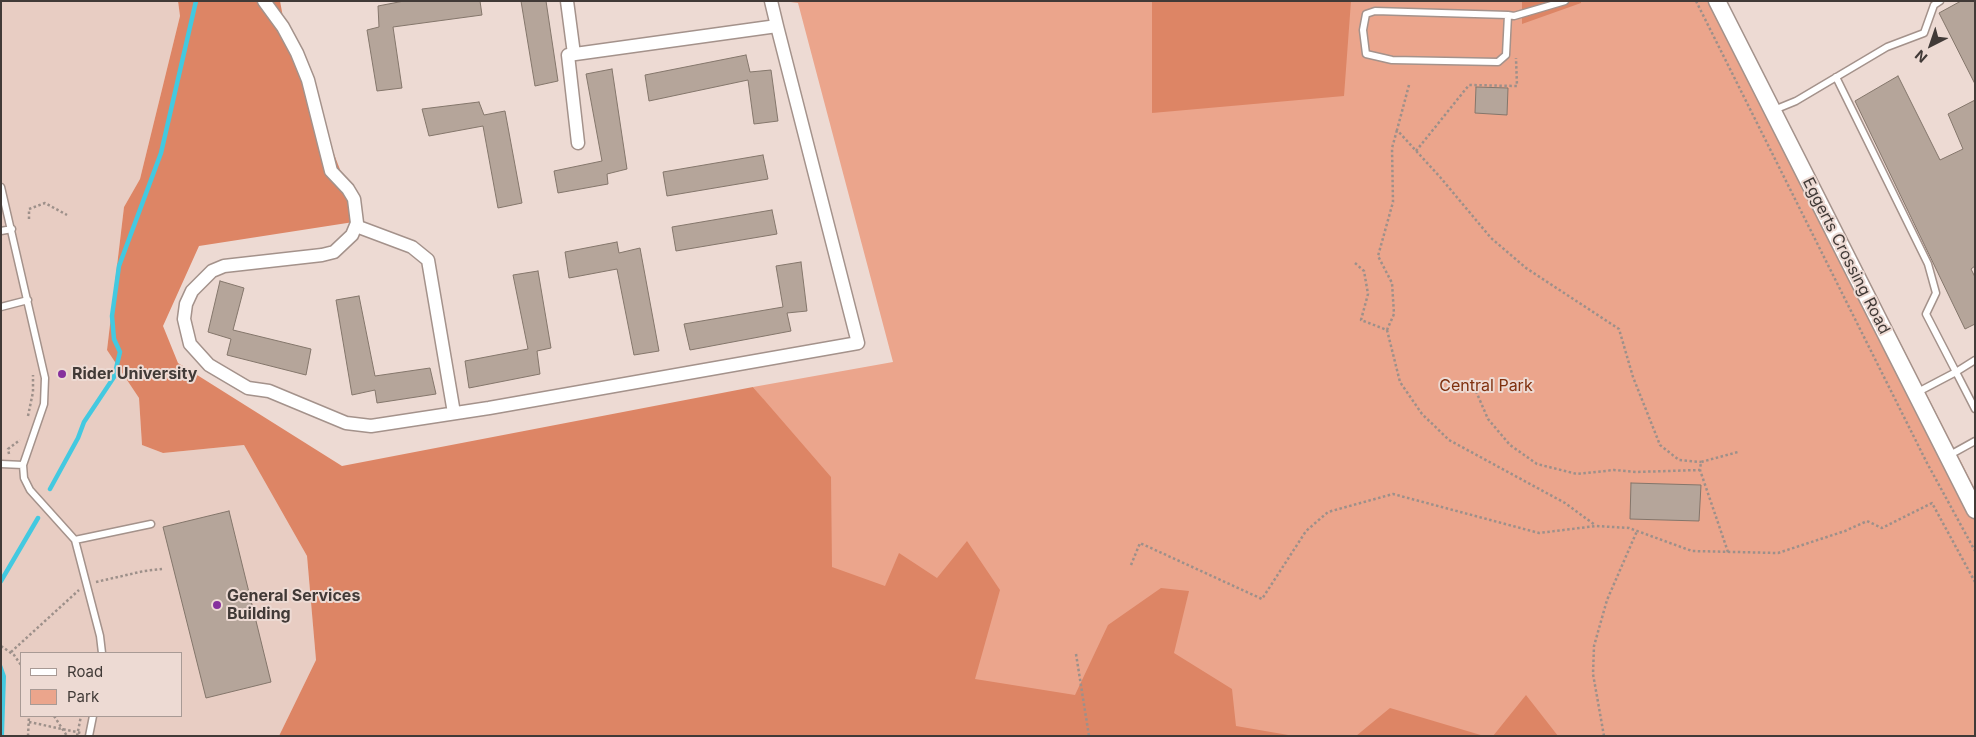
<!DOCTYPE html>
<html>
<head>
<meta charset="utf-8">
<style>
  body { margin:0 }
  #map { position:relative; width:1976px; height:737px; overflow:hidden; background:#eddad3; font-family:Inter,sans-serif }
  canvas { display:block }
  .frame { position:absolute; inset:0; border:2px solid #413a37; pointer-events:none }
  .legend { position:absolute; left:20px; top:652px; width:162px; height:65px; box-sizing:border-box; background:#eddad3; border:1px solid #a89a95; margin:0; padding:6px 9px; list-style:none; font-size:15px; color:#413a37 }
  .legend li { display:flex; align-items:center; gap:10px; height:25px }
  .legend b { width:25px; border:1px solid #a89a95 }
  .north { position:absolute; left:1906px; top:20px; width:50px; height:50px; -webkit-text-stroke:4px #eddad3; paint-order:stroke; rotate:221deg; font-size:14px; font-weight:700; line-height:20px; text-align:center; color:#413a37 }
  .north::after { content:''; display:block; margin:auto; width:18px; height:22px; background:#413a37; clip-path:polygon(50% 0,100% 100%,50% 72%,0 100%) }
</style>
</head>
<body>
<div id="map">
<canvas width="1976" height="737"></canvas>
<div class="frame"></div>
<ul class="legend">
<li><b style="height:6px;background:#fff"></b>Road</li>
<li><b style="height:14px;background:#eba58c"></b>Park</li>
</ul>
<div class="north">N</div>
</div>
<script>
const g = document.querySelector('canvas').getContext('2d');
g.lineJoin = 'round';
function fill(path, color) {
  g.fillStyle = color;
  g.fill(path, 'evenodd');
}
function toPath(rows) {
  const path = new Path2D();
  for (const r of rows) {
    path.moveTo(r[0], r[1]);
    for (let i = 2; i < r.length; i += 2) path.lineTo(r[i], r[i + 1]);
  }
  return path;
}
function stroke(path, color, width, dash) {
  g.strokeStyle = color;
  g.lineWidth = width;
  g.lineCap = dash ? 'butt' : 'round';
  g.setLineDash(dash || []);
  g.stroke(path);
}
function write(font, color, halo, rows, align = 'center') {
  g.font = font + ' Inter,sans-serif';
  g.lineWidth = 4;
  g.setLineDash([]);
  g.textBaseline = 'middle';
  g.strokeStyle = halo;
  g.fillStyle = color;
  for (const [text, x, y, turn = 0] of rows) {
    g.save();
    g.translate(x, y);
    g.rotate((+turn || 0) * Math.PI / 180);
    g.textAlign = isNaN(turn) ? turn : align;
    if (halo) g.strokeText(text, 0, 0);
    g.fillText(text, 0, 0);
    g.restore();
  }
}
const built = toPath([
  [1,1,178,1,180,16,140,179,124,207,107,350,139,398,142,445,163,453,244,445,307,556,316,660,279,736,1,736],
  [21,653,181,653,181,716,21,716]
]);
const green = toPath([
  [783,1,1152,1,1152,113,1339,1,1726,1,1975,489,1975,736,624,736,763,399,753,387,893,362,798,3]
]);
const forest = toPath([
  [178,1,280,1,285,28,360,221,199,246,163,326,178,363,342,466,753,387,831,477,832,567,885,586,899,553,937,578,967,541,1000,590,975,679,1075,695,1108,625,1161,588,1189,591,1174,653,1232,689,1236,726,1294,736,279,736,316,660,307,556,244,445,163,453,142,445,139,398,107,350,124,207,140,179,180,16],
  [1152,1,1351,1,1344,96,1152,113],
  [1522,1,1581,1,1581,3,1522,24],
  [1526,695,1558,736,1493,736],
  [1390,708,1484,736,1356,736]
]);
const water = toPath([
  [1,662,6,676,4,736,1,736]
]);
const stream = toPath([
  [50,489,78,438,84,422,114,377,120,352,114,339,112,316,119,266,161,153,196,1],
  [1,581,38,518]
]);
const building = toPath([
  [404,1,480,1,482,15,393,27,402,88,377,91,367,30,379,27,378,6,404,1],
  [521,1,546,1,558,81,535,86,521,1],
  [1961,1,1975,1,1975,84,1939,13,1961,1],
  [746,55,750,72,771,70,778,121,754,124,748,80,649,101,645,75,746,55],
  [612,69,627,169,607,174,608,184,558,193,554,171,602,161,586,74,612,69],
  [1898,76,1940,160,1963,149,1948,114,1975,100,1975,266,1971,269,1975,277,1975,324,1965,329,1855,101,1898,76],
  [1476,87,1508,88,1507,115,1475,113,1476,87],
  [479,102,484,115,505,111,522,203,498,208,483,126,429,136,422,109,479,102],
  [763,155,768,179,667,196,663,172,763,155],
  [772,210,777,234,676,251,672,227,772,210],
  [617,242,619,253,640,248,659,351,634,355,617,269,569,278,565,252,617,242],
  [801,262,807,311,787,313,791,331,690,350,684,324,783,307,776,266,801,262],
  [538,271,551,348,537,351,540,374,469,388,465,361,528,349,513,275,538,271],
  [220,281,244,288,233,330,311,349,306,375,227,355,231,339,208,332,220,281],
  [359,296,375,376,430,368,436,394,377,403,375,390,352,395,336,300,359,296],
  [1631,483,1701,485,1699,521,1630,519,1631,483],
  [229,511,271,682,206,698,163,527,229,511]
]);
const path = toPath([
  [1696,1,1927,463,1975,551],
  [1409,85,1397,130,1440,177,1491,238,1526,268,1619,329,1633,377,1660,445,1679,460,1701,462],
  [1416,151,1469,85,1517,86,1516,58],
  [29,219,29,209,45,203,67,215],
  [1355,263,1364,271,1368,294,1361,320,1387,330,1394,314,1392,283,1378,256,1393,202,1392,148,1397,130],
  [1387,330,1400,382,1422,414,1449,440,1565,503,1595,525],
  [1472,382,1488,419,1510,445,1537,464,1577,474,1614,470,1636,472,1700,470],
  [28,416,33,392,33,375],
  [9,454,8,449,20,440],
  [1728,552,1700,470,1701,462,1738,452],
  [1131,565,1140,543,1262,599,1306,531,1328,512,1393,494,1539,533,1596,526,1629,528,1692,551,1778,553,1845,531,1867,521,1882,528,1932,503,1975,582],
  [96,582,144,571,162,569],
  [1,646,14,655,21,665],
  [11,652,79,590],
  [1076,654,1089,736],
  [54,716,67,736],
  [29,722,81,733],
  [28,736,29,716],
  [77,736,81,716],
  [1604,736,1593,674,1594,646,1607,600,1637,531]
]);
const service = toPath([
  [1508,15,1506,55,1498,62,1392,60,1366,54,1363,30,1366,14,1375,11,1508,15,1514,16,1565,1],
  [1836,77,1928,264,1936,293,1926,314,1956,372,1975,360],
  [1774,110,1796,101,1887,47,1924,33,1934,5,1940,1],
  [1,187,45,378,44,404,23,465,24,478,30,490,75,540,100,636,102,653],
  [1,231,12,229],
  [1,307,28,300],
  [1916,393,1956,372,1975,409],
  [1948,456,1975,441],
  [1,464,23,465],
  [75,540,151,524],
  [89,736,93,716]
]);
const minor = toPath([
  [264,1,283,27,297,53,308,80,331,171,348,189,354,199,357,223,352,235,334,252,322,255,224,266,212,271,192,291,186,304,184,319,190,344,209,365,248,388,269,391,346,423,371,426,489,408,858,343,777,26,568,55,578,143],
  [567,1,574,54],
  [771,1,777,26],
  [356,226,412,247,428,260,454,413]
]);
const tertiary = toPath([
  [1717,1,1975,510]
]);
const markers = [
  [62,374,5,"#86309d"],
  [217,605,5,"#86309d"]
];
const streetNames = [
  ["Eggerts Crossing Road",1846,256,63]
];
const poiNames = [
  ["Rider University",72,374],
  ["General Services",227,596],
  ["Building",227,614]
];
const parkNames = [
  ["Central Park",1486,386]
];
fill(built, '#e8cdc3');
fill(green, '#eba58c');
fill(forest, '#dd8565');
fill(water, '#43c9e0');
stroke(stream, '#43c9e0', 4.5);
fill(building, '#b5a59a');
stroke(building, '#84766b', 1);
stroke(service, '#a4928b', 9);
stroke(minor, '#a4928b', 15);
stroke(tertiary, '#a4928b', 19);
stroke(path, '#9d908a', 2.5, [2.5, 2.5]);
stroke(service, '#fff', 6);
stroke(minor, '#fff', 12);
stroke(tertiary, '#fff', 16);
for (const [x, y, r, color] of markers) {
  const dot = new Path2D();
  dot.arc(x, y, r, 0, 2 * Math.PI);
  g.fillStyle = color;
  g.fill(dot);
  stroke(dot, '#eddad3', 2);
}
write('16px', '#413a37', '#eddad3', streetNames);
write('bold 16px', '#413a37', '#eddad3', poiNames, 'left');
write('16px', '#7f300e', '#eddad3', parkNames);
</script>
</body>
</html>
